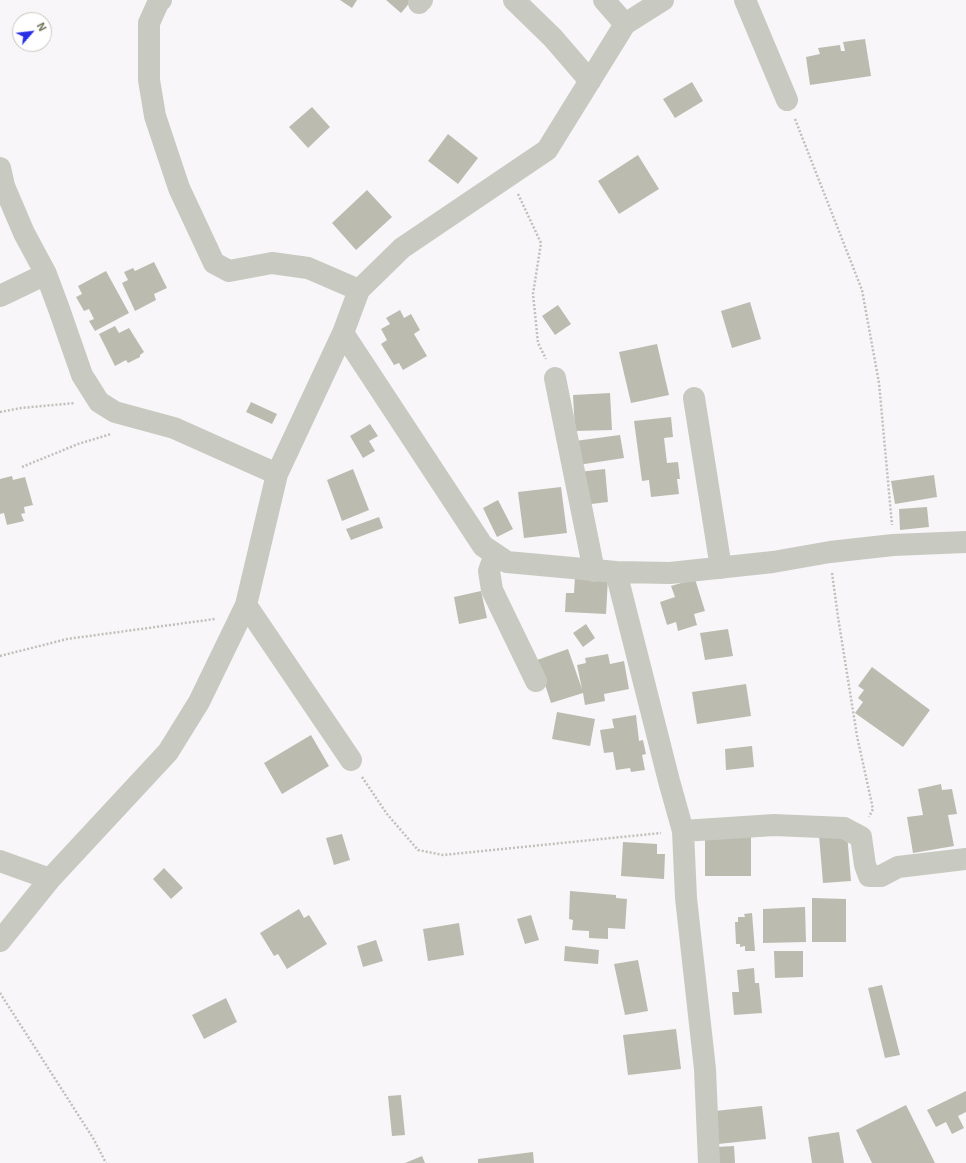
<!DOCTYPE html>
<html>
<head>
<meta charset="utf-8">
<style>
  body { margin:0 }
  #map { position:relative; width:966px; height:1163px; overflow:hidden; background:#f8f6f9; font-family:"Exo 2",sans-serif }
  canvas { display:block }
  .north { position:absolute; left:12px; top:12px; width:40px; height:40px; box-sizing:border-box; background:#fff; border:1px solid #c6c8bd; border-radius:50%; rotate:62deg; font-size:11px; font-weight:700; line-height:16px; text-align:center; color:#70755a }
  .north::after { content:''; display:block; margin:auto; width:14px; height:18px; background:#2a31e4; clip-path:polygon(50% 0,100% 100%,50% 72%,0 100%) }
</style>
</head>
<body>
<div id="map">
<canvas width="966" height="1163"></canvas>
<div class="north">N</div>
</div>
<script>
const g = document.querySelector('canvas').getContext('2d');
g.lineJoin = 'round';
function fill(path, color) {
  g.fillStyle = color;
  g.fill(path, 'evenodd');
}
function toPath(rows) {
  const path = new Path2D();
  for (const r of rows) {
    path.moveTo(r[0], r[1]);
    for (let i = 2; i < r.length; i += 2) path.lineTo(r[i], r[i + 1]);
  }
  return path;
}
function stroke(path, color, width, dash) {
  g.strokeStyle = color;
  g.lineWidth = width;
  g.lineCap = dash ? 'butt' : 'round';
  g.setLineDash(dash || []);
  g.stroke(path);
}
const building = toPath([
  [340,0,357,0,352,8],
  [386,0,412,0,401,13],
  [865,39,871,76,810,85,806,57,820,54,818,48,840,45,841,51,845,51,843,42],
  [692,82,703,101,675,118,663,99],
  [312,107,330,127,308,148,289,127],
  [448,134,478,158,458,184,428,161],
  [638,155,659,189,619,214,598,181],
  [367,190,392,217,356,250,332,223],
  [154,262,167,288,154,294,156,300,135,311,122,283,128,280,124,272,133,268,135,271],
  [106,271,129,313,95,331,89,321,94,319,89,309,84,311,76,297,82,294,78,286],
  [750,302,761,339,732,348,721,311],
  [558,305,571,324,555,335,542,316],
  [400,310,404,318,411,314,420,330,414,334,427,356,403,370,399,363,394,365,381,344,387,340,381,329,390,324,386,318],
  [115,326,119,333,129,328,144,352,140,355,140,357,128,363,126,360,115,366,99,334],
  [657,344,669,395,631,403,619,352],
  [610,393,612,430,575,431,573,395],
  [251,402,277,414,272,424,246,412],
  [671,417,673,437,664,438,667,463,678,462,680,479,677,479,679,494,651,497,649,480,642,481,634,421],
  [370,424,378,436,369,441,375,451,363,458,350,436],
  [620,435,624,458,578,465,575,441],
  [353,469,369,510,342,521,327,480],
  [605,469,608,502,583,505,579,472],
  [934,475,937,497,895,504,891,481],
  [12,476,13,480,25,477,33,505,24,507,25,513,21,514,24,521,7,525,4,513,0,514,0,479],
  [561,487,567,533,524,538,518,492],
  [498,500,513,529,497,537,483,508],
  [927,507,929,527,900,530,899,509],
  [379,517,383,528,351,540,346,529],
  [575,576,608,578,606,614,565,612,566,593,574,593],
  [695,579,705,611,694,614,697,625,678,631,676,622,667,625,660,602,675,597,671,586],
  [481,591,487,618,459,624,454,597],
  [586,624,595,638,583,647,573,633],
  [728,629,733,656,705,660,700,633],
  [568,649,582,689,577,665,586,663,585,658,608,654,610,664,624,661,629,689,604,694,605,701,585,705,583,693,551,703,537,660],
  [872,667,930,710,903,747,855,713,863,702,858,698,864,690,858,686],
  [746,684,751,716,697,724,692,692],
  [557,712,595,719,590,746,552,739],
  [636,715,639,741,643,740,646,754,642,755,645,770,631,772,630,768,616,770,613,752,604,753,600,730,614,728,612,719],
  [311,735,329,766,282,794,264,763],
  [752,746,754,767,726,770,725,749],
  [941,784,942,790,952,789,957,814,948,815,954,846,913,853,907,817,923,815,918,789],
  [847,833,851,881,823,883,819,835],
  [342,834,350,860,334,865,326,838],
  [751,837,751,876,705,876,705,838],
  [623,842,657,844,657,854,665,854,664,879,621,876],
  [164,868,183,888,171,899,153,879],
  [570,891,616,895,616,898,627,899,625,929,608,928,608,939,589,938,589,931,572,930,573,920,569,919],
  [812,898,846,899,846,942,812,942],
  [805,907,806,942,763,943,763,909],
  [299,909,304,918,309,915,327,944,287,969,278,954,274,956,260,933],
  [752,913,755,951,745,951,745,946,740,947,740,944,736,944,735,922,738,922,738,917,745,917,744,914],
  [531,915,539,940,525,944,517,919],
  [459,923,464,955,428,961,423,929],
  [376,940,383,961,363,967,357,946],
  [565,946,599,950,598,964,564,961],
  [774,951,803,951,803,977,775,978],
  [638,960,648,1011,625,1015,614,964],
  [754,968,755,983,759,983,762,1013,734,1015,732,992,739,992,737,970],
  [882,985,900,1055,885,1058,868,988],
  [226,998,237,1022,204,1039,192,1015],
  [676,1029,681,1069,628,1075,623,1035],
  [966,1091,966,1112,958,1116,964,1128,952,1134,946,1122,936,1127,927,1110],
  [401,1095,405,1135,392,1136,388,1096],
  [906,1105,935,1163,872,1163,856,1130],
  [762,1106,766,1139,718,1144,715,1111],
  [839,1132,844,1163,812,1163,808,1137],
  [734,1146,735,1163,716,1163,716,1147],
  [533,1152,534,1163,478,1163,478,1159],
  [422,1156,425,1163,405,1163]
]);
const path = toPath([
  [795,119,862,290,879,383,892,525],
  [518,194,541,243,533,294,538,343,546,359],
  [0,412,21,408,75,403],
  [22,467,78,444,111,434],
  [832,573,838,617,857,736,873,809,869,817],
  [0,656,67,639,215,619],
  [362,777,387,814,418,850,443,855,661,833],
  [0,993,93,1138,106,1163]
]);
const minor = toPath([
  [161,0,158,3,149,23,149,80,155,116,179,188,214,263,229,271,272,263,308,268,359,290],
  [514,0,553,38,590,81],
  [604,0,625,24],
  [745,0,787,100],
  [419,3,422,0],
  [0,168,4,186,24,233,46,274,59,309,82,375,99,402,115,412,174,428,277,474],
  [0,296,46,274],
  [343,333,483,546,507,562,616,572,670,573,773,562,830,552,893,545,966,542],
  [555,378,594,571],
  [694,398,721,568],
  [495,554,489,571,492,590,536,681],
  [616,572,669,781,683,831,686,898,705,1069,709,1163],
  [246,605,351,760],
  [683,831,774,825,844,828,861,837,865,865,869,876,881,876,898,867,966,859],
  [0,861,50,879],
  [0,941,50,879,168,752,199,702,246,605,277,474,343,333,359,290,402,248,547,150,625,24,663,0]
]);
fill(building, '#bbbcaf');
stroke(path, '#bfc0b9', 2.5, [2, 2]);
stroke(minor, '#c8cac1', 22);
</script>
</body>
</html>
